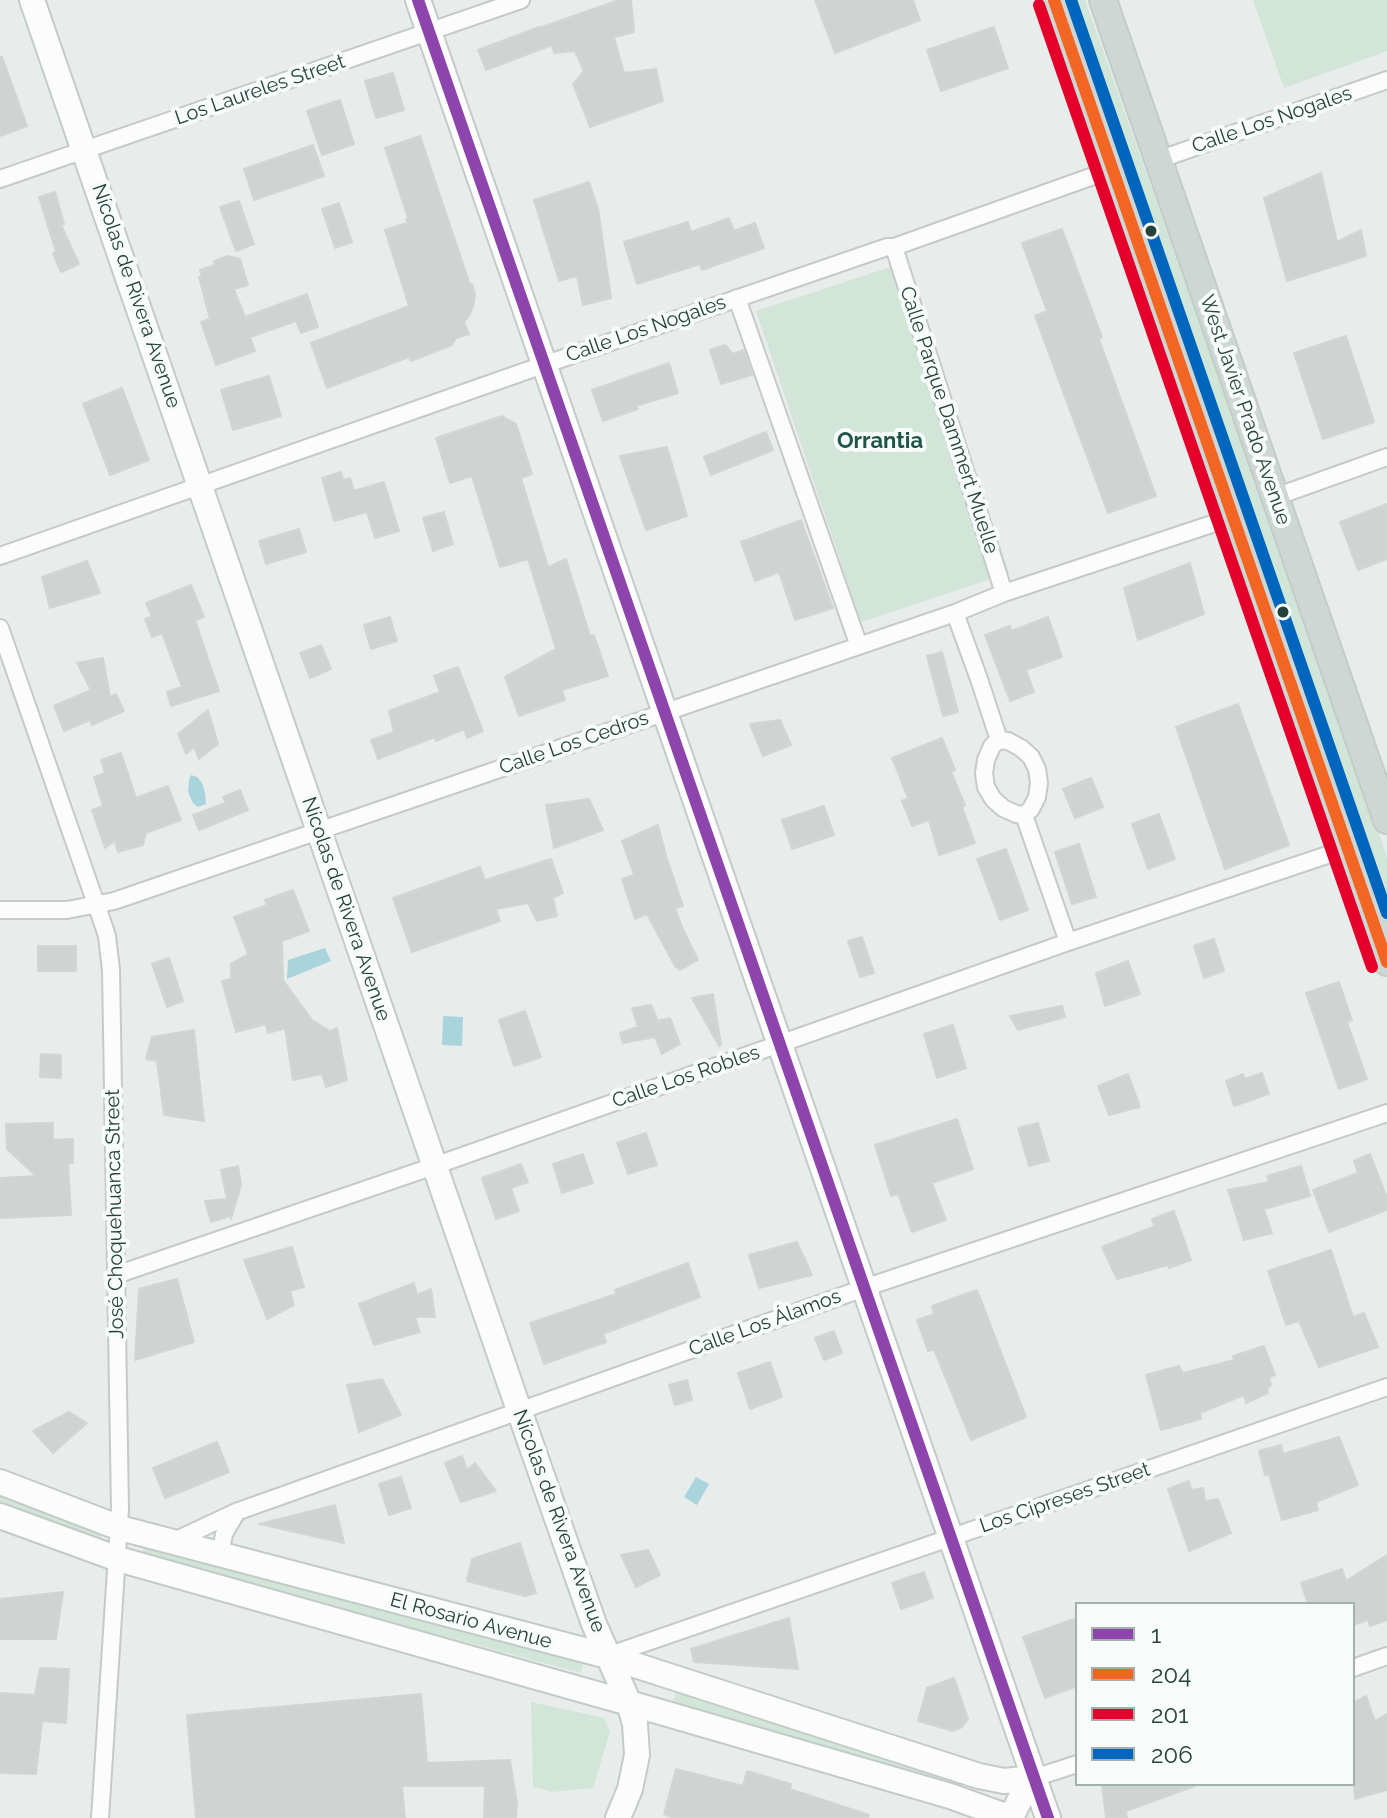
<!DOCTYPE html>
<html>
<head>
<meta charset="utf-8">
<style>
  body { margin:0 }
  #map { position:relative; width:1387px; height:1818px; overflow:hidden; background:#e8edeb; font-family:Raleway,sans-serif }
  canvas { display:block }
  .legend { position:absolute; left:1075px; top:1602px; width:280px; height:184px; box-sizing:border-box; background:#f7fbf9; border:2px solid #a3b1ad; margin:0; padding:10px 14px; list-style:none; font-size:24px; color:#24423a }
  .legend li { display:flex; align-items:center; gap:16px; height:40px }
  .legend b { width:40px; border:2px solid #a3b1ad }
</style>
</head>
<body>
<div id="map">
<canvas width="1387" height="1818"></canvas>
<ul class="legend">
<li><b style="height:10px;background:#8e44ad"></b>1</li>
<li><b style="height:10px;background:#f26522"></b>204</li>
<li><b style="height:10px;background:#e4002b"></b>201</li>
<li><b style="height:10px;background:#0065bd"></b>206</li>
</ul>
</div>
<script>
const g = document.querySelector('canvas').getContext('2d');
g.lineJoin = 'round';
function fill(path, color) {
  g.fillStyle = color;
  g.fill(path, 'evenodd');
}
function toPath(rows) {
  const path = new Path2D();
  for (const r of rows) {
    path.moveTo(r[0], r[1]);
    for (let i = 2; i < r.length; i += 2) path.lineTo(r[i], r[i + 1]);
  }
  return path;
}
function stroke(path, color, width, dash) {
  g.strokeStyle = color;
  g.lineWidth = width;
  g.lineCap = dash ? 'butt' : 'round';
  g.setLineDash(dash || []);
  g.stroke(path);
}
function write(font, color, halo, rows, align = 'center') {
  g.font = font + ' Raleway,sans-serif';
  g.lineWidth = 8;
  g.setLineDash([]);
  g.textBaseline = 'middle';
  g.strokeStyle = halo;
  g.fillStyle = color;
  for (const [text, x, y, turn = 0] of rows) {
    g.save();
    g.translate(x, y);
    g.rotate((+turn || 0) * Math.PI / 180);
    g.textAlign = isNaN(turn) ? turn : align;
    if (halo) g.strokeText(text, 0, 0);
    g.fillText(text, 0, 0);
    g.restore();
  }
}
const green = toPath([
  [1068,0,1085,0,1362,780,1387,858,1387,892,1353,799,1342,786],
  [1253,0,1387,0,1387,51,1284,88],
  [906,262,1009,573,861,622,756,311],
  [0,1489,103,1526,100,1545,0,1509],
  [145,1541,584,1658,581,1673,142,1555],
  [678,1686,949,1771,943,1790,672,1705],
  [531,1702,604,1718,610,1732,593,1788,552,1792,533,1787]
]);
const water = toPath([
  [191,775,197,777,202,783,205,792,206,804,198,807,193,803,188,792,189,780],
  [325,948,331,961,287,979,288,960],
  [443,1016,463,1017,462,1046,442,1045],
  [696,1477,709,1484,697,1505,684,1497]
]);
const building = toPath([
  [619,0,631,0,634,32,614,37,624,73,656,69,663,101,590,127,573,84,584,71,575,51,554,53,552,45,486,70,478,50,539,27,539,28,619,0],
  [815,0,913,0,920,20,835,53,815,0],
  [994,27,1008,68,941,91,927,50,994,27],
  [0,57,2,57,27,126,0,136,0,57],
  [393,73,404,110,376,118,365,81,393,73],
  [340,100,354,144,322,155,307,111,340,100],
  [420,136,470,285,472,284,475,294,473,307,469,316,464,322,469,334,456,338,452,345,411,361,409,357,327,388,311,343,409,306,385,230,407,223,406,219,408,218,385,148,420,136],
  [313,145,324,176,254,200,244,169,313,145],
  [1321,173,1337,242,1361,230,1366,256,1287,281,1264,198,1321,173],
  [589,182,598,209,611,298,583,305,577,276,559,281,534,200,589,182],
  [55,192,64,224,61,225,79,264,61,272,53,253,56,252,39,197,55,192],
  [239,201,254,244,236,251,220,207,239,201],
  [339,203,352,242,335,248,322,209,339,203],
  [729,218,734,231,755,223,764,248,702,270,700,264,637,284,624,242,688,222,691,232,729,218],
  [1062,229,1102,337,1099,339,1156,496,1108,513,1035,316,1047,311,1022,243,1062,229],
  [228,256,240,259,248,285,234,289,245,317,307,294,318,327,301,333,296,321,250,337,255,351,216,365,201,322,210,319,199,277,202,277,200,270,215,265,214,261,228,256],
  [1346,336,1374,422,1323,439,1294,353,1346,336],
  [725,345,733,354,744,350,752,375,721,384,710,350,725,345],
  [669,363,678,393,636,406,638,409,603,421,592,390,669,363],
  [269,376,281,416,233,430,221,390,269,376],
  [122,388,149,460,110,475,83,404,122,388],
  [502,416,516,424,532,474,521,478,548,567,566,559,590,636,594,635,608,676,562,690,565,700,519,716,505,677,556,649,528,559,500,567,472,476,450,483,436,438,502,416],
  [766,432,773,450,711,475,704,457,766,432],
  [667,447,687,516,646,530,620,456,667,447],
  [341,472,343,480,350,478,354,491,384,482,399,531,375,538,367,512,334,521,322,478,341,472],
  [1387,504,1387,559,1358,570,1340,522,1387,504],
  [444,512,453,544,433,551,423,518,444,512],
  [801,520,833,608,795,620,779,572,755,581,741,542,801,520],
  [299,529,306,552,266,564,259,541,299,529],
  [87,561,100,593,50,608,42,577,87,561],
  [1190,563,1204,614,1138,640,1124,588,1190,563],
  [191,585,204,617,195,620,219,691,171,706,167,692,182,687,162,633,152,637,145,619,152,617,146,603,191,585],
  [390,617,397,641,371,649,364,625,390,617],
  [1048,617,1062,657,1026,670,1034,692,1010,701,985,635,1010,626,1011,631,1048,617],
  [321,645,331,669,310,678,300,653,321,645],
  [942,652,958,712,943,716,927,656,942,652],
  [103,658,110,697,116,694,124,711,92,725,90,720,64,731,54,706,91,690,77,663,103,658],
  [458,667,483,731,467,738,464,729,436,741,435,737,378,759,371,740,394,732,389,711,440,692,434,676,458,667],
  [1238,704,1289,845,1225,869,1176,727,1238,704],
  [208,710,218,744,199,759,194,747,186,754,178,734,208,710],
  [780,720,791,745,763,756,750,724,780,720],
  [942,738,955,770,951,772,965,805,962,807,975,843,939,855,929,820,912,826,902,801,908,798,892,758,942,738],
  [121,753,136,798,168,786,181,820,146,833,143,845,118,852,115,841,105,848,92,810,103,806,94,777,105,773,101,760,121,753],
  [1091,778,1103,807,1075,818,1063,789,1091,778],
  [240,790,248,810,199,830,193,815,226,803,223,797,240,790],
  [589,799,603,830,554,848,546,805,589,799],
  [824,806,834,835,792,849,782,820,824,806],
  [1159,814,1175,859,1148,869,1132,824,1159,814],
  [658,825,667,859,683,906,675,908,682,927,698,960,680,970,675,966,647,914,635,919,622,879,634,875,622,841,658,825],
  [1079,844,1096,897,1072,904,1055,852,1079,844],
  [1006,849,1028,910,1000,920,977,859,1006,849],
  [551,859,563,893,553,898,557,916,537,921,528,903,496,909,500,921,412,952,393,898,480,867,485,880,551,859],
  [293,890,309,931,282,941,283,980,312,1020,330,1031,337,1028,347,1080,326,1087,322,1074,293,1080,285,1028,268,1033,266,1024,236,1032,222,981,231,979,231,964,248,954,234,917,267,905,265,900,293,890],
  [862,937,874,973,860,977,848,941,862,937],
  [1214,939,1224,971,1204,978,1194,946,1214,939],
  [38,946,76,946,76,971,38,971,38,946],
  [169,958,183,1001,167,1007,152,964,169,958],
  [1128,961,1140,994,1105,1006,1096,973,1128,961],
  [1339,982,1352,1020,1347,1022,1367,1079,1339,1089,1306,993,1339,982],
  [713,994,721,1045,719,1046,692,998,713,994],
  [651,1005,658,1021,670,1018,680,1044,662,1054,655,1037,623,1043,620,1033,638,1027,632,1008,651,1005],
  [1062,1006,1065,1017,1018,1030,1010,1016,1062,1006],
  [525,1011,541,1057,514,1066,499,1020,525,1011],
  [953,1025,966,1068,937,1078,924,1034,953,1025],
  [194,1030,204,1121,164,1115,157,1061,146,1059,152,1037,194,1030],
  [41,1054,61,1055,61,1078,40,1077,41,1054],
  [1262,1073,1269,1094,1234,1106,1226,1081,1243,1074,1245,1079,1262,1073],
  [1128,1074,1140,1107,1109,1115,1098,1086,1128,1074],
  [957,1119,973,1169,932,1183,946,1220,912,1232,898,1194,891,1196,875,1145,957,1119],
  [53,1123,53,1140,73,1139,73,1163,68,1163,71,1215,0,1218,0,1178,36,1176,7,1149,6,1124,53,1123],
  [1038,1123,1049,1161,1029,1166,1018,1128,1038,1123],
  [646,1133,657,1165,628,1174,617,1143,646,1133],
  [583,1154,593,1183,562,1193,553,1164,583,1154],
  [1370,1154,1387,1198,1387,1210,1329,1232,1313,1190,1358,1173,1354,1161,1370,1154],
  [521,1164,528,1182,511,1188,519,1211,496,1219,482,1178,521,1164],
  [238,1166,241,1185,231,1219,231,1216,211,1222,205,1201,227,1199,221,1170,238,1166],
  [1301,1166,1310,1196,1264,1209,1272,1233,1244,1240,1228,1190,1269,1182,1267,1176,1301,1166],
  [1174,1211,1191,1260,1169,1268,1168,1265,1117,1279,1102,1247,1155,1226,1152,1219,1174,1211],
  [797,1242,812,1275,759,1288,749,1255,797,1242],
  [292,1247,304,1287,290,1291,294,1305,267,1319,244,1260,292,1247],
  [1331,1250,1353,1317,1364,1313,1378,1347,1319,1367,1299,1321,1286,1325,1268,1271,1331,1250],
  [688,1263,700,1297,603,1334,606,1342,544,1364,530,1323,616,1294,615,1290,688,1263],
  [177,1279,194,1342,135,1360,139,1289,177,1279],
  [414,1283,417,1295,431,1289,435,1317,415,1317,420,1332,374,1345,359,1304,414,1283],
  [977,1290,1026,1417,971,1440,934,1349,928,1351,917,1320,934,1314,932,1306,977,1290],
  [834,1331,842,1353,824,1360,815,1338,834,1331],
  [1264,1346,1275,1375,1269,1377,1271,1385,1267,1388,1268,1393,1246,1403,1244,1395,1200,1413,1201,1419,1161,1430,1146,1375,1179,1366,1183,1373,1234,1360,1233,1356,1264,1346],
  [770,1362,782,1397,750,1409,738,1373,770,1362],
  [382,1379,401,1415,359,1432,347,1385,382,1379],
  [687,1380,692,1400,675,1405,669,1385,687,1380],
  [69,1412,87,1423,53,1453,33,1431,69,1412],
  [1339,1437,1358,1485,1316,1502,1318,1510,1282,1520,1269,1474,1265,1475,1259,1451,1281,1445,1283,1454,1339,1437],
  [217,1442,229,1472,165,1498,153,1468,217,1442],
  [462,1456,467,1470,475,1463,496,1491,461,1502,445,1463,462,1456],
  [401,1477,411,1508,389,1515,379,1484,401,1477],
  [1189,1481,1191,1490,1203,1488,1205,1501,1218,1499,1231,1533,1189,1551,1168,1489,1189,1481],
  [335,1505,344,1543,259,1524,335,1505],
  [520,1543,536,1593,525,1596,467,1581,472,1559,520,1543],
  [648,1550,660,1575,636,1587,621,1555,648,1550],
  [1387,1555,1387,1620,1370,1626,1368,1620,1353,1625,1353,1604,1308,1604,1301,1583,1342,1569,1346,1581,1387,1555],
  [924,1572,933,1598,901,1609,892,1583,924,1572],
  [63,1592,56,1639,0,1639,0,1599,63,1592],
  [789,1618,798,1669,694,1662,691,1649,789,1618],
  [1077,1618,1077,1686,1045,1698,1023,1637,1077,1618],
  [40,1668,69,1669,66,1723,42,1721,36,1774,0,1773,0,1693,35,1695,40,1668],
  [954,1678,968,1719,962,1727,953,1731,918,1721,927,1688,954,1678],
  [421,1694,427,1763,510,1760,517,1804,516,1818,484,1818,485,1786,402,1786,405,1818,196,1818,187,1715,421,1694],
  [1366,1696,1375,1721,1387,1714,1387,1790,1355,1799,1353,1773,1353,1703,1366,1696],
  [676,1769,743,1786,747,1771,791,1784,790,1789,869,1815,868,1818,674,1818,664,1814,676,1769],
  [1102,1784,1195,1784,1195,1786,1126,1811,1127,1818,1106,1818,1102,1784]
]);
const street = toPath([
  [1158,160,1387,80],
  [0,179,521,0],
  [894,247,1004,593],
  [737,298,859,646],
  [1275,497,1387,457],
  [0,556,523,372,887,247,894,247,1113,169],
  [955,613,979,679,999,740],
  [0,628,102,921,107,936,111,970,120,1508,100,1818],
  [999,740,1008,741,1021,748,1031,757,1037,769,1039,783,1037,797,1031,809,1024,815,1016,814,1003,808,993,799,986,787,984,773,986,760,992,746,999,740],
  [1024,815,1068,942],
  [0,910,67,910,114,901,955,613,1004,593,1233,517],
  [116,1275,434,1166,1068,942,1348,848],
  [172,1542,236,1512,864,1288,1387,1113],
  [220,1555,224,1534,236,1513],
  [607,1656,1387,1387],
  [1353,1668,1387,1656],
  [1034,1778,1077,1764]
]);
const secondary = toPath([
  [32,0,519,1410,594,1624,629,1703,635,1724,637,1755,630,1789,618,1818],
  [418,0,1048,1818],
  [0,1482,120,1528,607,1656,979,1776,1004,1781,1034,1778],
  [0,1516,118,1559,657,1711,950,1796,1011,1818,1021,1797,1034,1778]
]);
const primary = toPath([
  [1054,0,1387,962],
  [1103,0,1387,820]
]);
const bus1 = toPath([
  [418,0,1048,1818]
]);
const bus2 = toPath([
  [1054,0,1387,962]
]);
const bus3 = toPath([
  [1039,5,1372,967]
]);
const bus4 = toPath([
  [1071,0,1387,913]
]);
const markers = [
  [1151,231,7,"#24423a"],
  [1283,612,7,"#24423a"]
];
const streetNames = [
  ["Los Laureles Street",260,90,-19],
  ["Calle Los Nogales",1272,120,-19],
  ["Nícolas de Rivera Avenue",136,296,71],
  ["Calle Los Nogales",646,329,-19],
  ["West Javier Prado Avenue",1245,410,71],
  ["Calle Parque Dammert Muelle",949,420,72],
  ["Calle Los Cedros",574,743,-19],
  ["Nícolas de Rivera Avenue",346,909,71],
  ["Calle Los Robles",686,1077,-19],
  ["José Choquehuanca Street",115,1214,-91],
  ["Calle Los Álamos",765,1323,-20],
  ["Los Cipreses Street",1065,1498,-19],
  ["Nícolas de Rivera Avenue",559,1521,70],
  ["El Rosario Avenue",471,1621,15]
];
const neighbourhoodNames = [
  ["Orrantia",880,441]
];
fill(green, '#d1e6d8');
fill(water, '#a9d4db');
fill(building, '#cfd4d2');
stroke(building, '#d1d6d4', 2);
stroke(street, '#c5cac8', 20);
stroke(secondary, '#c3cbc8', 28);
stroke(primary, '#c3ccc9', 30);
stroke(street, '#fcfcfc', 16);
stroke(secondary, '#fcfcfc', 24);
stroke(primary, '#cfd7d5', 26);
stroke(bus1, '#8e44ad', 12);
stroke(bus2, '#f26522', 12);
stroke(bus3, '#e4002b', 12);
stroke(bus4, '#0065bd', 12);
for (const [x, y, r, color] of markers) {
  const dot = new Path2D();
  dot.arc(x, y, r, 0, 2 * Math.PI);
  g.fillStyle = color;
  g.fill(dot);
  stroke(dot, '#f7fbf9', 3);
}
write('20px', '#24423a', '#f7fbf9', streetNames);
write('bold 22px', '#1f5548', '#f7fbf9', neighbourhoodNames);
</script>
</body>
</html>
